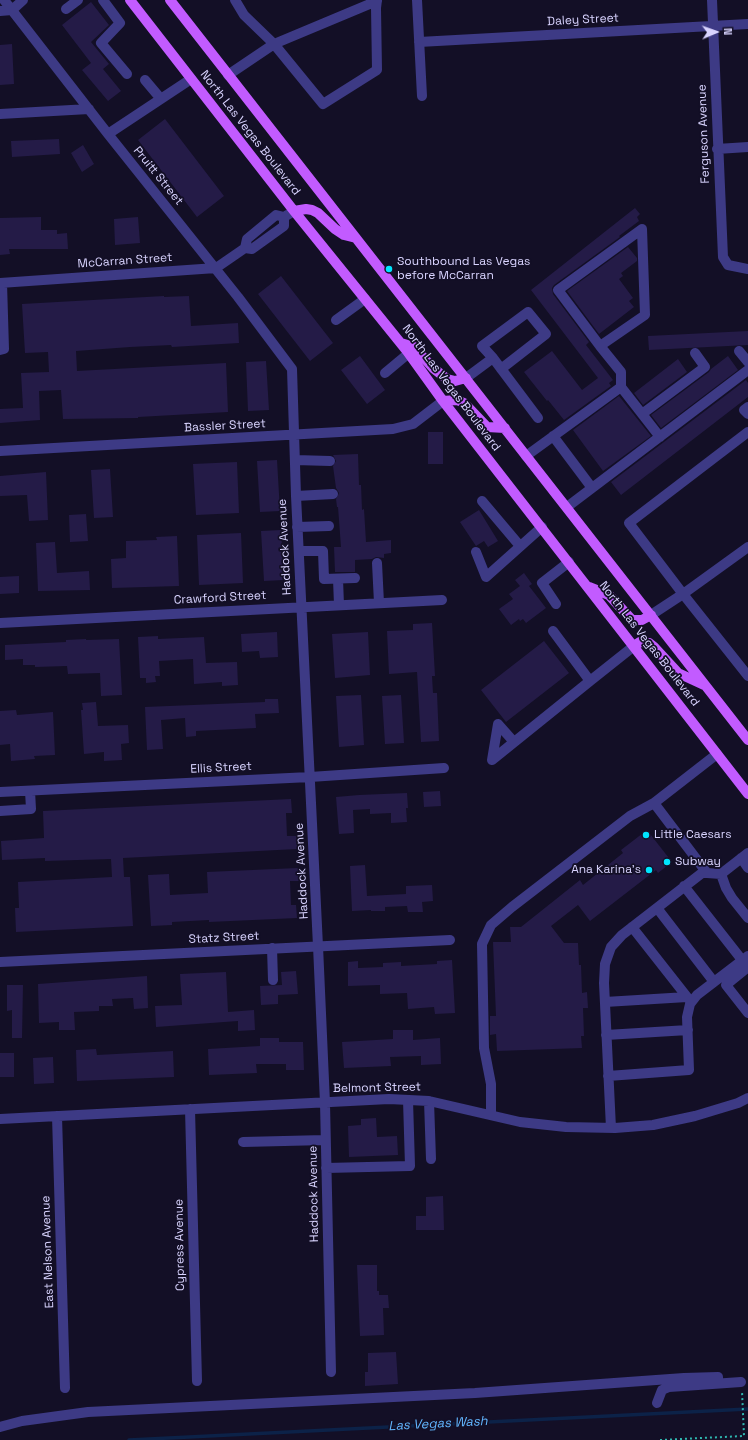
<!DOCTYPE html>
<html>
<head>
<meta charset="utf-8">
<style>
  body { margin:0 }
  #map { position:relative; width:748px; height:1440px; overflow:hidden; background:#130f26; font-family:"Space Grotesk",sans-serif }
  canvas { display:block }
  .north { position:absolute; left:696px; top:12px; width:40px; height:40px; -webkit-text-stroke:3px #130f26; paint-order:stroke; rotate:88deg; font-size:11px; font-weight:700; line-height:16px; text-align:center; color:#d9d4ff }
  .north::after { content:''; display:block; margin:auto; width:14px; height:18px; background:#d9d4ff; clip-path:polygon(50% 0,100% 100%,50% 72%,0 100%) }
</style>
</head>
<body>
<div id="map">
<canvas width="748" height="1440"></canvas>
<div class="north">N</div>
</div>
<script>
const g = document.querySelector('canvas').getContext('2d');
g.lineJoin = 'round';
function toPath(rows) {
  const path = new Path2D();
  for (const r of rows) {
    path.moveTo(r[0], r[1]);
    for (let i = 2; i < r.length; i += 2) path.lineTo(r[i], r[i + 1]);
  }
  return path;
}
function stroke(path, color, width, dash) {
  g.strokeStyle = color;
  g.lineWidth = width;
  g.lineCap = dash ? 'butt' : 'round';
  g.setLineDash(dash || []);
  g.stroke(path);
}
function fill(path, color) {
  g.fillStyle = color;
  g.fill(path, 'evenodd');
}
function write(font, color, halo, rows, align = 'center') {
  g.font = font + ' "Space Grotesk",sans-serif';
  g.lineWidth = 3.5;
  g.setLineDash([]);
  g.textBaseline = 'middle';
  g.strokeStyle = halo;
  g.fillStyle = color;
  for (const [text, x, y, turn = 0] of rows) {
    g.save();
    g.translate(x, y);
    g.rotate((+turn || 0) * Math.PI / 180);
    g.textAlign = isNaN(turn) ? turn : align;
    if (halo) g.strokeText(text, 0, 0);
    g.fillText(text, 0, 0);
    g.restore();
  }
}
const stream = toPath([
  [129,1440,748,1409]
]);
const building = toPath([
  [91,2,109,25,91,42,109,64,103,69,121,91,108,101,82,70,91,63,62,25],
  [12,44,14,84,0,85,0,45],
  [165,119,224,196,197,217,138,140],
  [59,139,60,154,12,157,11,141],
  [83,145,94,164,82,172,71,153],
  [635,208,640,214,637,217,639,221,619,236,620,237,554,285,552,288,553,294,589,342,586,345,613,380,609,383,611,386,564,420,548,400,547,401,524,372,552,351,582,390,598,378,531,290],
  [41,217,41,230,57,230,57,234,67,233,68,249,9,249,10,254,0,255,0,218],
  [138,217,140,243,115,245,114,219],
  [628,247,637,258,637,261,621,273,623,276,619,279,633,298,629,301,634,307,599,334,567,291],
  [281,276,333,343,310,361,258,294],
  [164,296,164,297,189,296,191,326,238,323,239,343,172,347,171,345,130,347,76,351,77,371,226,363,228,412,138,417,138,418,63,419,61,390,39,391,40,420,0,423,0,409,23,408,21,373,49,372,48,352,25,353,22,304],
  [748,331,748,345,649,350,648,336],
  [360,356,385,390,367,404,341,370],
  [728,356,738,370,661,428,651,415,709,372,711,369],
  [678,359,687,372,643,405,634,393],
  [266,361,269,410,248,411,246,362],
  [746,380,748,383,748,397,621,495,611,482],
  [619,396,651,436,603,471,573,430],
  [428,432,443,432,443,464,428,464],
  [358,454,359,485,361,485,362,510,364,509,366,542,391,540,391,553,384,554,384,558,376,557,372,559,355,560,355,572,335,572,334,547,341,547,338,507,337,507,336,499,339,493,336,488,333,466,336,461,333,455],
  [277,460,280,511,260,512,257,461],
  [237,462,239,513,196,515,193,464],
  [110,469,113,517,94,518,91,470],
  [46,472,48,520,29,521,27,495,0,496,0,476],
  [479,510,498,541,488,547,484,541,476,546,460,522],
  [86,514,88,541,70,542,69,515],
  [281,530,284,580,264,581,261,531],
  [241,533,243,583,199,585,197,535],
  [177,536,179,586,112,588,111,559,126,558,126,541,157,540,156,537],
  [55,542,57,573,89,571,90,590,38,591,36,543],
  [524,573,532,584,529,586,546,608,526,623,523,619,520,621,519,619,511,625,499,609,513,599,509,594,520,586,515,580],
  [19,576,19,593,0,594,0,577],
  [432,623,435,676,432,676,433,693,437,693,439,741,421,742,417,672,389,674,387,631,413,630,413,624],
  [277,632,278,657,260,658,259,651,242,652,241,634],
  [368,632,370,675,335,678,332,634],
  [158,636,158,639,204,637,206,663,237,662,238,685,222,686,222,682,194,684,193,659,159,661,160,676,155,676,156,682,146,683,146,678,140,678,138,637],
  [86,639,86,640,119,639,122,695,101,696,100,673,68,674,67,666,35,667,35,665,23,665,23,659,5,660,5,645,66,642,66,640],
  [544,641,569,673,506,722,481,690],
  [361,695,364,745,339,747,336,696],
  [401,695,404,743,385,744,382,696],
  [265,699,278,699,279,713,255,714,256,728,196,731,196,736,186,737,185,718,161,720,163,749,147,750,145,707,265,702],
  [96,702,98,726,128,725,129,743,121,744,122,760,104,761,104,752,84,754,81,710,83,710,82,703],
  [16,710,17,715,53,712,55,755,34,756,35,759,11,761,10,744,0,745,0,711],
  [440,791,441,806,424,807,423,792],
  [407,793,408,808,406,808,407,822,391,823,391,813,370,814,370,809,353,810,354,833,339,834,336,797,359,795],
  [291,799,292,813,286,813,287,836,297,836,297,849,123,858,124,877,130,877,133,926,16,932,15,908,19,908,18,882,112,877,111,859,45,861,45,858,2,860,1,841,44,838,43,811],
  [647,830,672,862,658,873,656,870,590,921,578,905,551,926,564,943,578,943,579,965,581,965,582,993,587,992,588,1008,583,1008,584,1036,581,1036,582,1048,497,1051,496,1034,490,1035,490,1016,496,1016,493,942,511,942,510,927,521,927,580,880,583,885,623,853,621,850],
  [365,865,367,896,406,894,406,886,432,885,433,901,422,902,423,912,408,912,407,906,385,907,385,911,371,911,371,910,352,911,350,866],
  [298,868,299,881,290,881,291,905,296,905,297,918,209,922,209,920,172,922,172,925,151,926,148,875,169,874,170,895,208,893,207,872],
  [452,960,455,1013,435,1014,434,1007,408,1009,407,993,380,994,380,985,348,986,348,962,358,961,358,968,383,967,383,963,401,962,401,966,437,964,437,961],
  [296,971,298,994,278,995,278,1004,261,1005,260,986,282,985,281,972],
  [226,972,228,1012,254,1010,255,1030,238,1031,238,1021,156,1027,155,1006,182,1005,180,974],
  [147,976,148,1008,134,1009,133,998,112,999,113,1006,99,1006,99,1011,74,1012,75,1030,59,1030,59,1022,39,1023,38,984],
  [7,985,23,985,22,1038,12,1038,12,1010,7,1011],
  [393,1030,413,1030,413,1040,440,1038,441,1064,421,1065,421,1056,390,1057,391,1066,344,1068,342,1042,393,1039],
  [260,1038,279,1038,279,1042,303,1042,304,1070,286,1070,286,1064,256,1064,257,1073,209,1075,208,1049,260,1046],
  [96,1049,97,1055,173,1051,174,1077,77,1081,76,1050],
  [0,1053,14,1053,14,1077,0,1077],
  [53,1057,54,1083,34,1084,33,1058],
  [376,1118,377,1137,397,1136,398,1155,349,1157,348,1126,361,1125,361,1119],
  [443,1196,444,1230,416,1230,416,1216,426,1216,426,1197],
  [357,1265,377,1265,377,1291,379,1291,379,1295,388,1295,389,1308,383,1308,384,1335,360,1336],
  [396,1352,398,1384,365,1386,365,1372,368,1372,368,1353]
]);
const path = toPath([
  [660,1440,744,1436,742,1391]
]);
const minor = toPath([
  [4,0,108,134,238,297,292,369,296,496,318,946,325,1103,331,1372],
  [103,0,120,23,101,43,127,74],
  [417,0,422,96],
  [712,0,723,257,728,265,748,269],
  [377,1,274,44,323,104,377,70,376,8,377,0],
  [66,9,78,0],
  [0,11,12,10,23,0],
  [419,42,748,24],
  [228,75,274,44,244,15,235,0],
  [145,80,161,99],
  [0,114,89,109],
  [108,134,191,79],
  [717,149,748,147],
  [245,248,252,249,284,226,284,217],
  [0,283,216,268,245,248,247,239,276,215,284,217,294,211],
  [336,320,365,299],
  [600,346,645,315,642,229,558,290,600,346,621,372,621,387,660,437],
  [0,350,4,349,2,283],
  [739,351,748,362],
  [493,358,482,346,528,312,546,334,501,369],
  [385,373,409,353],
  [466,378,493,358,538,418],
  [748,407,744,410,748,414],
  [642,414,705,367,695,353],
  [553,436,592,488],
  [0,451,393,429,413,424,443,401],
  [526,456,621,387],
  [295,460,330,461],
  [296,496,333,494],
  [482,501,520,546],
  [567,507,748,370],
  [297,527,329,526],
  [748,547,683,594,748,676],
  [299,551,323,551,324,579,355,578],
  [476,552,486,577,542,527],
  [377,563,379,603],
  [338,579,339,605],
  [556,604,542,583,569,562],
  [651,615,683,594,629,523,748,432],
  [0,623,442,600],
  [590,681,634,646],
  [498,724,514,742],
  [492,760,590,681,553,631],
  [492,760,498,724],
  [0,792,310,777,444,768],
  [654,803,707,873,721,874,748,853],
  [0,811,31,809,30,791],
  [741,858,748,868],
  [721,874,726,888,732,898,748,918],
  [684,886,742,960],
  [657,908,714,982],
  [632,927,691,1002],
  [272,948,273,980],
  [0,962,450,940],
  [748,967,726,985,748,1013],
  [605,1002,687,997],
  [606,1035,688,1030],
  [608,1076,689,1070,687,1017,690,1004,697,995,748,956],
  [429,1101,431,1159],
  [190,1109,197,1381],
  [491,1115,491,1084,484,1048,482,944,491,925,512,907,630,816,654,803,717,754],
  [57,1116,65,1388],
  [0,1119,389,1099,429,1101,520,1122,566,1127,615,1128,653,1125,695,1116,738,1103,748,1098],
  [611,1128,604,983,605,964,611,947,622,935,702,873,707,873],
  [243,1142,325,1140],
  [326,1168,410,1166,408,1100],
  [657,1403,662,1390,669,1387,741,1382],
  [0,1427,22,1421,88,1412,475,1393,684,1378,718,1377,718,1383]
]);
const major = toPath([
  [130,0,294,211,407,351,443,401,748,794],
  [170,0,748,740],
  [294,211,306,209,312,210,318,213,335,229,344,235,356,238],
  [401,343,414,347,433,368,447,379,455,381,466,378],
  [443,401,457,400,464,403,487,427,505,428],
  [589,587,609,595,632,620,642,620,651,615],
  [634,646,640,642,649,643,654,647,678,673,704,685]
]);
const markers = [
  [389,269,4,"#00e5ff"],
  [646,835,4,"#00e5ff"],
  [667,862,4,"#00e5ff"],
  [649,870,4,"#00e5ff"]
];
const streetNames = [
  ["Daley Street",583,20,-3],
  ["North Las Vegas Boulevard",250,133,52],
  ["Ferguson Avenue",704,134,-92],
  ["Pruitt Street",158,176,51],
  ["McCarran Street",125,261,-4],
  ["North Las Vegas Boulevard",451,388,53],
  ["Bassler Street",225,426,-3],
  ["Haddock Avenue",285,547,-93],
  ["Crawford Street",220,598,-3],
  ["North Las Vegas Boulevard",649,644,52],
  ["Ellis Street",221,768,-3],
  ["Haddock Avenue",302,871,-93],
  ["Statz Street",224,938,-3],
  ["Belmont Street",377,1088,-1],
  ["Haddock Avenue",314,1194,-91],
  ["Cypress Avenue",180,1245,-91],
  ["East Nelson Avenue",48,1252,-92]
];
const poiNames = [
  ["Southbound Las Vegas",397,262],
  ["before McCarran",397,276],
  ["Little Caesars",654,835],
  ["Subway",675,862],
  ["Ana Karina's",641,870,"right"]
];
const waterNames = [
  ["Las Vegas Wash",438,1424,-3]
];
stroke(stream, '#0c2248', 3.5);
fill(building, '#241b47');
stroke(path, '#2fb8b0', 2, [2, 3]);
stroke(minor, '#3d3a85', 10);
stroke(major, '#c25bff', 10);
for (const [x, y, r, color] of markers) {
  const dot = new Path2D();
  dot.arc(x, y, r, 0, 2 * Math.PI);
  g.fillStyle = color;
  g.fill(dot);
  stroke(dot, '#130f26', 1.5);
}
write('12px', '#d9d4ff', '#130f26', streetNames);
write('12px', '#d9d4ff', '#130f26', poiNames, 'left');
write('italic 13px', '#62b6ff', '#130f26', waterNames);
</script>
</body>
</html>
